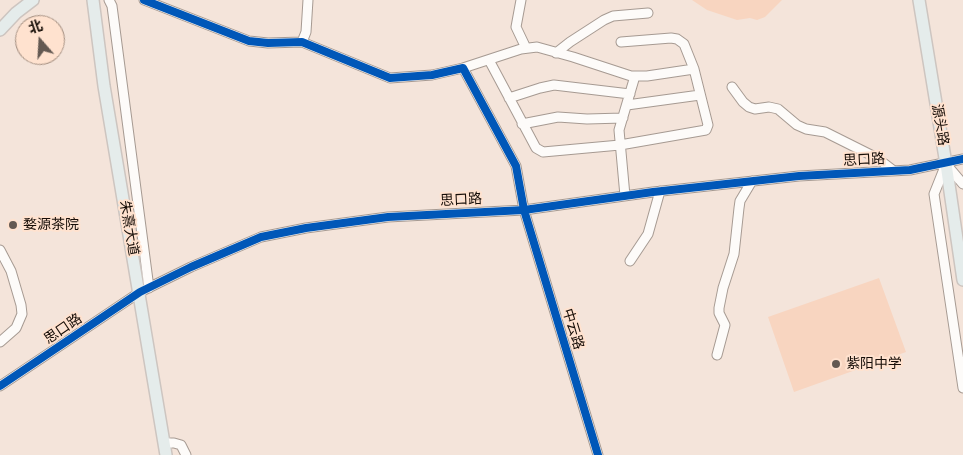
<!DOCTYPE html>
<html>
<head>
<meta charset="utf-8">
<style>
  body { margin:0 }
  #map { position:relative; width:963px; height:455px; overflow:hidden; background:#f4e4da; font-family:Quicksand,"Noto Sans SC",sans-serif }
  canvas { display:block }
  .north { position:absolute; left:15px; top:15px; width:50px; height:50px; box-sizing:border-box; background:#ffe2cf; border:1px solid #a28d7f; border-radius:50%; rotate:341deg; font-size:14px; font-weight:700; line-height:20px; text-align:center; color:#170e08 }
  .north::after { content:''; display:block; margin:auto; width:18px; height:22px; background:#645952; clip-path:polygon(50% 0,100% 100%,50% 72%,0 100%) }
</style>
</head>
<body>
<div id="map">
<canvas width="963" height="455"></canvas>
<div class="north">北</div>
</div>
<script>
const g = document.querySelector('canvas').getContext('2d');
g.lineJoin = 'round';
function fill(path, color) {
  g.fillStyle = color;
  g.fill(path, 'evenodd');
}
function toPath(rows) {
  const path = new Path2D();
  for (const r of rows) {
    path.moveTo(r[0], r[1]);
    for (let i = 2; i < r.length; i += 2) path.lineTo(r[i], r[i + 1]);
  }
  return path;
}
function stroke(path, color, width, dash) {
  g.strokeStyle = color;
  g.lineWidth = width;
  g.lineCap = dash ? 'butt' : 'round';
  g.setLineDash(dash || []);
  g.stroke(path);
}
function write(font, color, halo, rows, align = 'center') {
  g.font = font + ' Quicksand,"Noto Sans SC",sans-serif';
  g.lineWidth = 4;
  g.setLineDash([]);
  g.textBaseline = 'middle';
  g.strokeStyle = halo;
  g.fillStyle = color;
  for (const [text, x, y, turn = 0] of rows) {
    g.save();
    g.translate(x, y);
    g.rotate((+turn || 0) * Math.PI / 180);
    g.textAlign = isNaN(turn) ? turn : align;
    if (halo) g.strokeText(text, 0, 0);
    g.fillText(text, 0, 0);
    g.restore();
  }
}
const green = toPath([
  [692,0,782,0,765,17,757,20,750,18,737,20,707,10],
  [879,278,906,352,794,392,768,317]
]);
const minor = toPath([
  [109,0,112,6,149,288],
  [144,0,249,41,268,43,302,42,390,78,432,75,463,68,516,166,524,210,598,455],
  [521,0,516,27,526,48],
  [302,42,306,32,308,0],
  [556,53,570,42,604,20,613,16,648,13],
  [489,60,536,148,543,152,620,145,706,130,708,125,694,69,684,44,677,39,671,38,621,42],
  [463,68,521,49,537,47,573,57,631,76,647,76,694,69],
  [732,87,743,102,749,107,755,109,769,107,778,109,797,125,806,129,825,132,877,158,894,171],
  [509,98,540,88,554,85,630,94],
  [627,105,700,95],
  [522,124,558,117,587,119,623,118],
  [963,184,946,164,934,194,963,388],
  [625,196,619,130,635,76],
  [0,250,11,271,21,305,22,314,16,328,0,342],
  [630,261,648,234,660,191],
  [717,355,725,325,719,313,719,308,723,288,734,254,739,208,740,201,752,181],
  [0,386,140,292,191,267,261,237,306,228,388,217,524,210,653,192,799,176,910,170,963,159],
  [164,443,174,443,181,445,186,455]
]);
const major = toPath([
  [93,0,104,86,166,455],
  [919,0,946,164,963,280],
  [0,30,16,13,33,0]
]);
const cycleway = toPath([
  [144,0,249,41,268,43,302,42,390,78,432,75,463,68,516,166,524,210,598,455],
  [0,386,140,292,191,267,261,237,306,228,388,217,524,210,653,192,799,176,910,170,963,159]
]);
const markers = [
  [13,225,5,"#645952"],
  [836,364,5,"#645952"]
];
const streetNames = [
  ["源头路",940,125,80],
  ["思口路",864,160,-3],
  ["思口路",461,200,-3],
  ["朱熹大道",129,228,80],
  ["思口路",63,329,-34],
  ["中云路",573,329,73]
];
const poiNames = [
  ["婺源茶院",23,225],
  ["紫阳中学",846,364]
];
fill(green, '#f8d5c0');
stroke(minor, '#a69a92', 11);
stroke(major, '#cdc5c0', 14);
stroke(minor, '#fdfbf9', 9);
stroke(major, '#e5eceb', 11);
stroke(cycleway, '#0057b8', 8);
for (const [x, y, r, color] of markers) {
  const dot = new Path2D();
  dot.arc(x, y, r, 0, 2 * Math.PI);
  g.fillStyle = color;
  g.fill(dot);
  stroke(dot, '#ffe2cf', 2);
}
write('14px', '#170e08', '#ffe2cf', streetNames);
write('14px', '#170e08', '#ffe2cf', poiNames, 'left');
</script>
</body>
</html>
